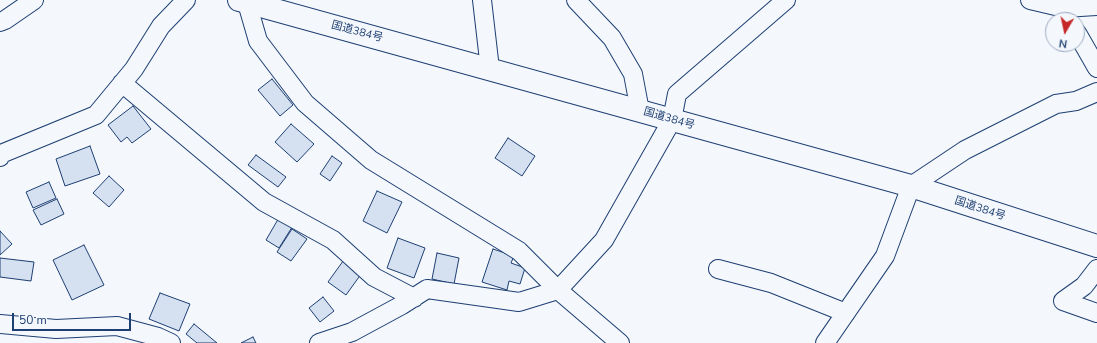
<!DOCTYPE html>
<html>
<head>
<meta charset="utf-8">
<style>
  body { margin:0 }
  #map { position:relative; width:1097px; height:343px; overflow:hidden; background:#f4f7fb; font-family:"Nunito Sans",sans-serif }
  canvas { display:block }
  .north { position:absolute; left:1045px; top:12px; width:40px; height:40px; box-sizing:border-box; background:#f4f7fb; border:1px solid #9eadc5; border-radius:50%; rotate:189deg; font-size:11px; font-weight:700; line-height:16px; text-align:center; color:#1d3f73 }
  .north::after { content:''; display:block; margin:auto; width:14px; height:18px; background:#c62828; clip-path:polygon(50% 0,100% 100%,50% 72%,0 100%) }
  .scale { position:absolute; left:12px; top:313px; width:119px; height:18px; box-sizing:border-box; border:2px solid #1d3f73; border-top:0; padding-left:5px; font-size:12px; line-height:14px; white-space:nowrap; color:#1d3f73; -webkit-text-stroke:3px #f4f7fb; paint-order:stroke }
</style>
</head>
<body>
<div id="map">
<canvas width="1097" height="343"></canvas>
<div class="north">N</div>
<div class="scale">50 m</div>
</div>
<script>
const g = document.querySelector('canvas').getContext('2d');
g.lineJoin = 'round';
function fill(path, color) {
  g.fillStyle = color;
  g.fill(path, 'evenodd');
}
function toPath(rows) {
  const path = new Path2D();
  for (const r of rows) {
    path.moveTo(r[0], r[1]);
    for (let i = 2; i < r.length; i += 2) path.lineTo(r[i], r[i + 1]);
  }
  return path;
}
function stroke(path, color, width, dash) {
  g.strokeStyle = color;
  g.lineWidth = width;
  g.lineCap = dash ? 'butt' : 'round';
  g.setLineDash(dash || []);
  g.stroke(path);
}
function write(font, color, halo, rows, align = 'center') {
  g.font = font + ' "Nunito Sans","Noto Sans JP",sans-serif';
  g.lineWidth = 3;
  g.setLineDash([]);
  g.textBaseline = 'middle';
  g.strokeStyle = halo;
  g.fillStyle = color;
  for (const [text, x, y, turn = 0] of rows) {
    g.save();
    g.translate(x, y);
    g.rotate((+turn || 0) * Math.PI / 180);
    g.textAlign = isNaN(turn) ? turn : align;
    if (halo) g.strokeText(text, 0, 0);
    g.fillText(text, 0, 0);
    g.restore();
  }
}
const building = toPath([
  [272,79,293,105,280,116,258,90,272,79],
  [133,106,151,129,132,143,127,137,121,142,108,125,133,106],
  [291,124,314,144,297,162,275,142,291,124],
  [508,138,535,156,522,176,495,158,508,138],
  [90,146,100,174,65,186,56,159,90,146],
  [256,155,286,177,278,187,248,165,256,155],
  [332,156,342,163,330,181,320,174,332,156],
  [109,176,124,190,109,207,93,193,109,176],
  [49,182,56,198,33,208,26,192,49,182],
  [377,191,402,202,387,233,363,221,377,191],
  [57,199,64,214,41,225,33,210,57,199],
  [280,216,294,224,279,248,266,240,280,216],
  [292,229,307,239,291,261,277,252,292,229],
  [0,231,12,244,0,255,0,231],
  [398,238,425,248,414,278,387,268,398,238],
  [84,245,104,285,72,300,53,260,84,245],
  [493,249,514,256,511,263,525,268,520,284,509,281,507,290,482,282,493,249],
  [437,253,459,258,454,284,432,279,437,253],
  [346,257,364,270,346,295,328,282,346,257],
  [0,258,34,262,31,281,0,277,0,258],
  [160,293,190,304,179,331,149,319,160,293],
  [323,297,334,311,320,322,309,308,323,297],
  [194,324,217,343,197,343,186,334,194,324],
  [253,337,256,343,241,343,253,337]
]);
const minor = toPath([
  [482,0,490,69],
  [576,0,612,38,633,74,640,111],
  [1030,0,1064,8,1097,6],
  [247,3,258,41,305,103,371,160,519,251,558,290,620,343],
  [0,22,5,20,34,0],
  [1077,33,1097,68],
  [122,83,264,202,333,240,374,277,414,298],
  [0,157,1,154,96,115,134,69,161,26,186,0],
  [718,269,771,283,846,313],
  [1097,269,1084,286,1063,301,1097,313],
  [0,324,56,329,117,326,158,337,171,343],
  [319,343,352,332,402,305,427,289,519,302,558,290,604,240,672,120,677,94,786,0],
  [825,343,885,256,911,186,965,150,1056,104,1076,101,1097,92]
]);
const highway = toPath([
  [239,0,911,186,1097,246]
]);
const streetNames = [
  ["国道384号",357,32,15],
  ["国道384号",669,119,16],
  ["国道384号",980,209,18]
];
fill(building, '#d5e0f0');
stroke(building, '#1d3f73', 1);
stroke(minor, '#1d3f73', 20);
stroke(highway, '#1d3f73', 24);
stroke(minor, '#f4f7fb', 18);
stroke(highway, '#f4f7fb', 22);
write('11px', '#1d3f73', '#f4f7fb', streetNames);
</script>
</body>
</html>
